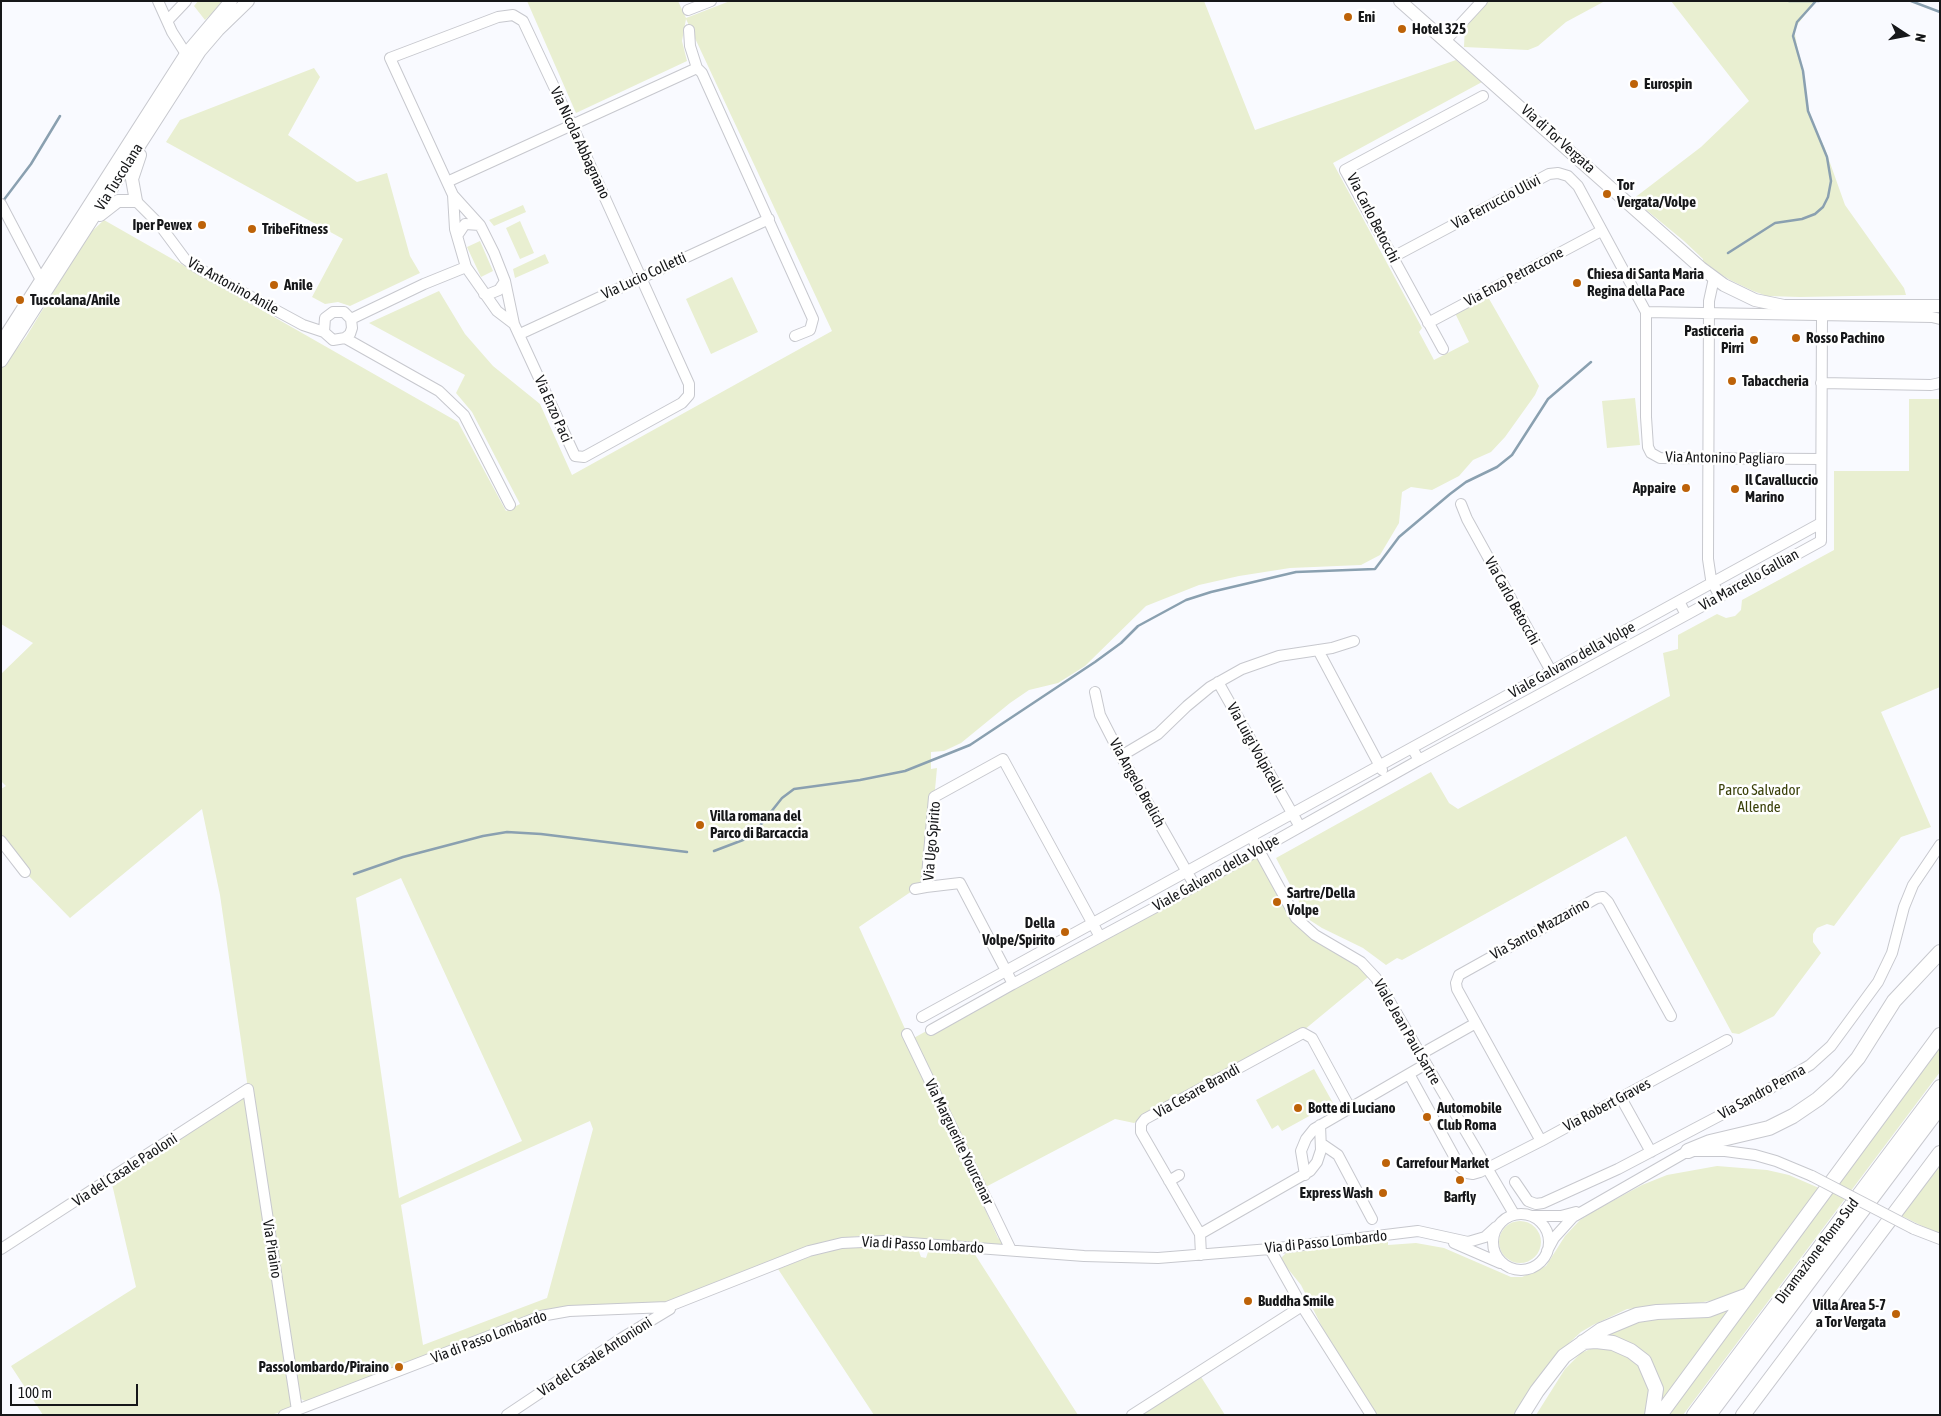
<!DOCTYPE html>
<html>
<head>
<meta charset="utf-8">
<style>
  body { margin:0 }
  #map { position:relative; width:1941px; height:1416px; overflow:hidden; background:#f9faff; font-family:"Asap Condensed",sans-serif }
  canvas { display:block }
  .frame { position:absolute; inset:0; border:2px solid #161719; pointer-events:none }
  .north { position:absolute; left:1881px; top:10px; width:50px; height:50px; -webkit-text-stroke:4px #fff; paint-order:stroke; rotate:101deg; font-size:14px; font-weight:700; line-height:20px; text-align:center; color:#161719 }
  .north::after { content:''; display:block; margin:auto; width:18px; height:22px; background:#161719; clip-path:polygon(50% 0,100% 100%,50% 72%,0 100%) }
  .scale { position:absolute; left:10px; top:1384px; width:128px; height:22px; box-sizing:border-box; border:2px solid #161719; border-top:0; padding-left:6px; font-size:15px; line-height:18px; white-space:nowrap; color:#161719; -webkit-text-stroke:4px #fff; paint-order:stroke }
</style>
</head>
<body>
<div id="map">
<canvas width="1941" height="1416"></canvas>
<div class="frame"></div>
<div class="north">N</div>
<div class="scale">100 m</div>
</div>
<script>
const g = document.querySelector('canvas').getContext('2d');
g.lineJoin = 'round';
function fill(path, color) {
  g.fillStyle = color;
  g.fill(path, 'evenodd');
}
function toPath(rows) {
  const path = new Path2D();
  for (const r of rows) {
    if (r.length === 3) {
      path.moveTo(r[0] + r[2], r[1]);
      path.arc(r[0], r[1], r[2], 0, 2 * Math.PI);
      continue;
    }
    path.moveTo(r[0], r[1]);
    for (let i = 2; i < r.length; i += 2) path.lineTo(r[i], r[i + 1]);
  }
  return path;
}
function stroke(path, color, width, dash) {
  g.strokeStyle = color;
  g.lineWidth = width;
  g.lineCap = dash ? 'butt' : 'round';
  g.setLineDash(dash || []);
  g.stroke(path);
}
function write(font, color, halo, rows, align = 'center') {
  g.font = font + ' "Asap Condensed",sans-serif';
  g.lineWidth = 5;
  g.setLineDash([]);
  g.textBaseline = 'middle';
  g.strokeStyle = halo;
  g.fillStyle = color;
  for (const [text, x, y, turn = 0] of rows) {
    g.save();
    g.translate(x, y);
    g.rotate((+turn || 0) * Math.PI / 180);
    g.textAlign = isNaN(turn) ? turn : align;
    if (halo) g.strokeText(text, 0, 0);
    g.fillText(text, 0, 0);
    g.restore();
  }
}
const green = toPath([
  [198,1,225,1,205,20,194,6],
  [527,1,678,1,686,18,730,1,1204,1,1255,130,1456,60,1482,82,1333,163,1422,328,1419,332,1434,360,1469,342,1455,313,1488,297,1539,386,1535,395,1505,437,1491,452,1473,460,1459,476,1432,490,1411,487,1402,492,1399,523,1380,555,1361,565,1290,568,1239,576,1199,585,1146,606,1085,666,1058,683,1029,690,1010,703,961,743,944,751,931,752,931,769,937,768,926,887,915,889,859,927,910,1040,1259,850,1296,918,1373,973,1304,1030,1134,1123,1115,1119,978,1191,987,1205,984,1207,998,1238,1001,1240,1002,1246,861,1236,843,1238,670,1302,571,1306,307,1402,299,1398,248,1089,220,895,202,809,70,918,25,872,1,841,1,789,6,786,1,781,1,674,33,643,1,624,1,368,26,337,88,235,104,220,458,422,506,511,520,504,472,412,456,393,465,375,369,323,439,291,465,334,493,366,540,404,572,475,832,331,686,19,682,41,687,61,576,113],
  [401,878,522,1141,399,1198,356,898],
  [590,1121,593,1129,547,1298,423,1345,401,1205],
  [1485,1,1605,1,1566,22,1538,46,1528,50,1464,47,1465,25],
  [1671,1,1819,1,1815,2,1794,29,1811,121,1824,146,1845,205,1904,288,1906,295,1800,297,1767,296,1753,291,1730,280,1703,263,1703,259,1684,241,1633,199,1701,147,1749,101],
  [314,68,320,77,288,135,357,182,387,173,410,256,420,273,350,306,338,302,325,304,312,297,343,239,166,142,180,120],
  [523,205,526,212,494,226,489,220],
  [520,221,534,253,520,259,506,228],
  [480,241,493,271,481,277,467,247],
  [545,254,549,263,515,278,513,269],
  [732,277,758,332,711,354,686,299],
  [1635,398,1640,445,1607,448,1602,401],
  [1909,399,1940,399,1940,687,1881,712,1931,827,1901,837,1834,926,1827,924,1817,928,1813,934,1813,942,1821,953,1774,1016,1739,1034,1732,1033,1626,836,1402,960,1397,958,1386,965,1363,948,1322,928,1308,919,1276,858,1431,772,1449,803,1458,809,1670,696,1663,653,1678,649,1678,635,1717,614,1726,618,1735,616,1741,610,1742,600,1834,550,1834,471,1909,471],
  [1940,1047,1940,1072,1683,1415,1667,1415],
  [1314,1069,1333,1103,1282,1131,1278,1125,1272,1129,1256,1100],
  [243,1097,245,1097,293,1408,271,1415,43,1415,11,1366,136,1287,112,1184],
  [1940,1162,1940,1235,1900,1215],
  [1717,1166,1767,1170,1789,1175,1819,1188,1744,1289,1716,1300,1697,1303,1627,1309,1593,1325,1581,1332,1567,1345,1519,1415,1376,1415,1327,1337,1301,1285,1280,1259,1286,1253,1388,1242,1388,1245,1416,1243,1444,1248,1511,1277,1522,1277,1546,1266,1565,1236,1580,1220,1594,1211,1642,1185,1667,1175],
  [1520,1242,21],
  [867,1245,918,1249,921,1257,926,1258,929,1249,974,1253,1078,1415,874,1415,778,1269,827,1250],
  [1730,1309,1660,1403,1660,1384,1651,1361,1603,1337,1616,1329,1643,1320,1667,1317,1704,1318],
  [1595,1347,1609,1347,1636,1359,1651,1384,1646,1415,1536,1415,1565,1369,1581,1353],
  [1198,1372,1225,1415,1132,1415]
]);
const stream = toPath([
  [1789,1,1819,1],
  [1911,1,1940,12],
  [3,201,31,164,60,116],
  [1728,253,1775,223,1802,219,1815,214,1823,207,1828,197,1831,181,1827,157,1808,111,1803,71,1793,36,1797,22,1815,2],
  [714,851,743,840,755,832,782,798,794,789,860,780,905,771,970,745,1095,662,1121,643,1138,626,1186,600,1211,592,1296,572,1375,569,1399,537,1450,494,1466,482,1497,467,1512,455,1548,399,1591,362],
  [354,874,403,857,483,836,507,832,541,834,687,852]
]);
const minor = toPath([
  [158,1,172,32,186,54],
  [688,10,711,1],
  [168,20,186,1],
  [689,30,690,46,697,68,702,73,813,319,810,330,795,336],
  [1445,41,1482,1],
  [447,182,697,68],
  [453,195,390,58,498,17,513,15,523,21,572,125,689,384,689,395,682,403,584,457,575,456,514,324,505,281,494,253,480,225,453,195,455,229,466,267,497,311,514,324],
  [136,201,159,224,185,259,196,267,303,325,324,332,333,340,345,338,350,334,352,328,351,319,344,312,333,312,325,318,324,332],
  [1,204,42,282],
  [457,236,465,224,480,225],
  [1393,257,1549,174,1558,173,1568,176,1578,186,1646,312,1646,417,1648,447,1651,453,1660,458,1821,459],
  [1714,278,1709,301,1708,559,1711,579,1720,597],
  [484,294,489,294,499,290,505,281],
  [1646,312,1932,317,1940,319],
  [351,319,424,284,466,267],
  [1428,323,1601,231],
  [520,334,769,219],
  [345,338,439,391,464,415,510,505],
  [1443,349,1345,170,1483,96],
  [1821,383,1931,385,1940,383],
  [1461,504,1467,519,1551,671],
  [1821,523,1679,601,1686,615,1821,541,1822,316],
  [1318,650,1382,770],
  [1218,682,1300,827],
  [1095,692,1100,715,1121,756,1195,886],
  [1121,756,1158,734,1187,706,1210,687,1242,669,1279,656,1332,648,1354,641],
  [1419,760,1686,615],
  [1251,836,1296,918,1315,935,1361,962,1376,978,1514,1214],
  [1,841,25,872],
  [915,889,926,887],
  [1100,937,1003,759,934,797,926,887,960,883,1013,984,1100,937,1195,886,1419,760,1412,748],
  [922,1017,1679,601],
  [931,1030,1013,984],
  [907,1034,1011,1250],
  [1421,1054,1476,1023],
  [1409,1074,1460,1167,1467,1173,1473,1174,1480,1172,1541,1141,1727,1040],
  [1621,1098,1651,1152],
  [1541,1141,1457,989,1456,983,1459,975,1597,898,1603,897,1608,902,1671,1016],
  [1322,1144,1338,1155,1372,1219],
  [1305,1175,1301,1151,1306,1139,1314,1129,1426,1064],
  [1169,1181,1179,1175],
  [1515,1182,1528,1201,1536,1204,1543,1203,1618,1169,1757,1096,1810,1065,1831,1046,1878,982,1892,953,1904,907,1913,885,1940,845],
  [1521,1242,28],
  [1533,1216,1561,1216,1576,1212],
  [1914,1229,1940,1239],
  [1200,1234,1310,1171,1317,1162,1321,1150,1320,1125],
  [1454,1243,1500,1263],
  [1,1249,248,1089,297,1410],
  [1270,1249,1302,1306,1371,1415],
  [1547,1251,1554,1238,1573,1217,1688,1151,1725,1151,1755,1155,1776,1161,1812,1176],
  [1201,1255,1200,1234,1141,1132,1141,1124,1145,1119,1303,1033,1312,1038,1350,1108],
  [284,1415,541,1316,569,1311,667,1307,809,1251,842,1243,884,1241,1084,1256,1158,1258,1270,1249,1418,1231,1468,1242,1485,1237,1496,1227],
  [507,1415,622,1338,670,1309],
  [1132,1415,1302,1306]
]);
const major = toPath([
  [1400,1,1701,268,1724,285,1755,300,1784,306,1940,306],
  [136,201,132,179,140,155],
  [100,215,118,201,136,201],
  [1,343,186,54,231,1],
  [1,361,200,51,218,30,248,1]
]);
const highway = toPath([
  [1688,1151,1710,1142,1769,1128,1793,1116,1818,1099,1837,1082,1858,1058,1894,1001,1940,952],
  [1583,1342,1596,1341,1613,1343,1631,1351,1644,1361,1656,1389,1652,1415],
  [1522,1415,1537,1391,1564,1356,1601,1330,1637,1315,1657,1312,1708,1310,1748,1295],
  [1660,1415,1940,1035],
  [1694,1415,1940,1087],
  [1709,1415,1940,1107],
  [1743,1415,1940,1153]
]);
const minorBridge = toPath([
  [1812,1176,1914,1229]
]);
const markers = [
  [1348,17,5,"#bd6208"],
  [1402,29,5,"#bd6208"],
  [1634,84,5,"#bd6208"],
  [1607,194,5,"#bd6208"],
  [202,225,5,"#bd6208"],
  [252,229,5,"#bd6208"],
  [1577,283,5,"#bd6208"],
  [274,285,5,"#bd6208"],
  [20,300,5,"#bd6208"],
  [1796,338,5,"#bd6208"],
  [1754,340,5,"#bd6208"],
  [1732,381,5,"#bd6208"],
  [1686,488,5,"#bd6208"],
  [1735,489,5,"#bd6208"],
  [700,825,5,"#bd6208"],
  [1277,902,5,"#bd6208"],
  [1065,932,5,"#bd6208"],
  [1298,1108,5,"#bd6208"],
  [1427,1117,5,"#bd6208"],
  [1386,1163,5,"#bd6208"],
  [1460,1180,5,"#bd6208"],
  [1383,1193,5,"#bd6208"],
  [1248,1301,5,"#bd6208"],
  [1896,1314,5,"#bd6208"],
  [399,1367,5,"#bd6208"]
];
const poiNames = [
  ["Eni",1358,17],
  ["Hotel 325",1412,29],
  ["Eurospin",1644,84],
  ["Tor",1617,185],
  ["Vergata/Volpe",1617,202],
  ["Iper Pewex",192,225,"right"],
  ["TribeFitness",262,229],
  ["Chiesa di Santa Maria",1587,274],
  ["Regina della Pace",1587,291],
  ["Anile",284,285],
  ["Tuscolana/Anile",30,300],
  ["Pasticceria",1744,331,"right"],
  ["Pirri",1744,348,"right"],
  ["Rosso Pachino",1806,338],
  ["Tabaccheria",1742,381],
  ["Il Cavalluccio",1745,480],
  ["Marino",1745,497],
  ["Appaire",1676,488,"right"],
  ["Villa romana del",710,816],
  ["Parco di Barcaccia",710,833],
  ["Sartre/Della",1287,893],
  ["Volpe",1287,910],
  ["Della",1055,923,"right"],
  ["Volpe/Spirito",1055,940,"right"],
  ["Botte di Luciano",1308,1108],
  ["Automobile",1437,1108],
  ["Club Roma",1437,1125],
  ["Carrefour Market",1396,1163],
  ["Express Wash",1373,1193,"right"],
  ["Barfly",1460,1197,"center"],
  ["Buddha Smile",1258,1301],
  ["Villa Area 5-7",1886,1305,"right"],
  ["a Tor Vergata",1886,1322,"right"],
  ["Passolombardo/Piraino",389,1367,"right"]
];
const streetNames = [
  ["Via di Tor Vergata",1558,139,42],
  ["Via Nicola Abbagnano",580,143,65],
  ["Via Tuscolana",119,177,-58],
  ["Via Ferruccio Ulivi",1496,202,-28],
  ["Via Carlo Betocchi",1373,218,63],
  ["Via Lucio Colletti",644,276,-25],
  ["Via Enzo Petraccone",1514,277,-28],
  ["Via Antonino Anile",233,286,29],
  ["Via Enzo Paci",553,409,66],
  ["Via Antonino Pagliaro",1725,458,1],
  ["Via Marcello Gallian",1749,580,-29],
  ["Via Carlo Betocchi",1512,601,61],
  ["Viale Galvano della Volpe",1572,660,-29],
  ["Via Luigi Volpicelli",1255,748,61],
  ["Via Angelo Brelich",1137,783,61],
  ["Via Ugo Spirito",932,841,-85],
  ["Viale Galvano della Volpe",1216,873,-29],
  ["Via Santo Mazzarino",1540,929,-29],
  ["Viale Jean Paul Sartre",1407,1032,60],
  ["Via Cesare Brandi",1197,1091,-29],
  ["Via Sandro Penna",1762,1092,-29],
  ["Via Robert Graves",1607,1105,-28],
  ["Via Marguerite Yourcenar",959,1142,64],
  ["Via del Casale Paoloni",125,1170,-33],
  ["Via di Passo Lombardo",1326,1242,-6],
  ["Via di Passo Lombardo",923,1245,3],
  ["Via Piraino",272,1249,81],
  ["Diramazione Roma Sud",1817,1251,-53],
  ["Via di Passo Lombardo",489,1337,-21],
  ["Via del Casale Antonioni",595,1357,-33]
];
const parkNames = [
  ["Parco Salvador",1759,790],
  ["Allende",1759,807]
];
fill(green, '#e9efd1');
stroke(stream, '#8aa0b0', 2.5);
stroke(minor, '#c7c8ce', 12);
stroke(major, '#c7c8ce', 14);
stroke(highway, '#c7c8ce', 16);
stroke(minor, '#fff', 10);
stroke(major, '#fff', 12);
stroke(highway, '#fff', 14);
stroke(minorBridge, '#c7c8ce', 12, []);
stroke(minorBridge, '#fff', 10);
for (const [x, y, r, color] of markers) {
  const dot = new Path2D();
  dot.arc(x, y, r, 0, 2 * Math.PI);
  g.fillStyle = color;
  g.fill(dot);
  stroke(dot, '#fff', 2);
}
write('bold 15px', '#161719', '#fff', poiNames, 'left');
write('15px', '#161719', '#fff', streetNames);
write('15px', '#3a4009', '#fff', parkNames);
</script>
</body>
</html>
